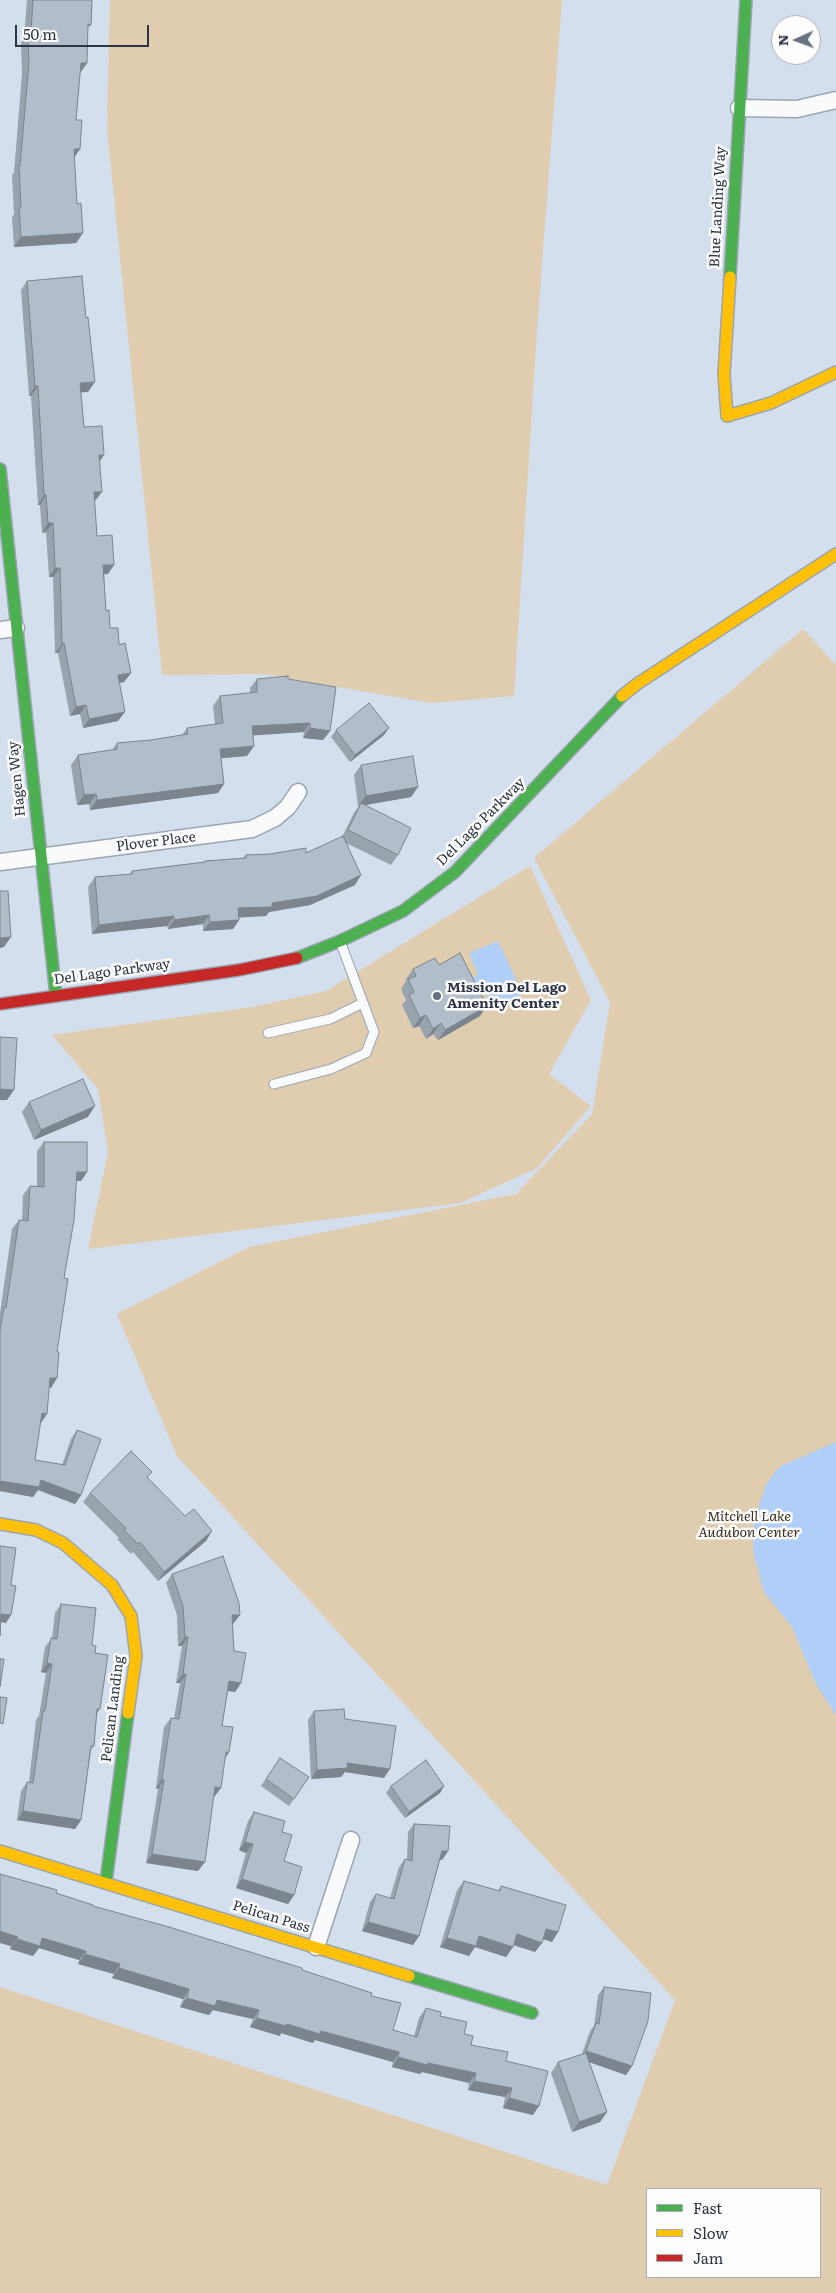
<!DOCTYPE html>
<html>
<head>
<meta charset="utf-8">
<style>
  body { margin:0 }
  #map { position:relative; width:836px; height:2293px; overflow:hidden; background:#d4dfee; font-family:Literata,serif }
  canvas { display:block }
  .legend { position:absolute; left:646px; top:2188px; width:175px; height:90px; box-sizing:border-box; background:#fdfdfd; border:1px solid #a9adb3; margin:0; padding:6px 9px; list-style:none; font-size:15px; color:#2c3643 }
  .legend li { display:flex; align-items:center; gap:10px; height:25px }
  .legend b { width:25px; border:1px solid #a9adb3 }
  .north { position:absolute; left:771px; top:15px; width:50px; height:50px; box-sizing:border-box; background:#fdfdfd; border:1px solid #a9adb3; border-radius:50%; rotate:268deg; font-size:14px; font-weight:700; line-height:20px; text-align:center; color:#2c3643 }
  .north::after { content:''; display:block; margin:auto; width:18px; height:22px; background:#67717f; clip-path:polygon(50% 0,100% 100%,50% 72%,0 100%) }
  .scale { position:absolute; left:15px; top:25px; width:134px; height:22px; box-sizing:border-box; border:2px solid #2c3643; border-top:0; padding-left:6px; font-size:15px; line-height:18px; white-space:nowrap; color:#2c3643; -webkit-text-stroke:4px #fdfdfd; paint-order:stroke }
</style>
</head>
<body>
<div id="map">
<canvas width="836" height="2293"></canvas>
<ul class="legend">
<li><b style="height:6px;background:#4caf50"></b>Fast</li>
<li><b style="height:6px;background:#ffc107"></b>Slow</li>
<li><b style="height:6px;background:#c62828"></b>Jam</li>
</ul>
<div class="north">N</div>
<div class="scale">50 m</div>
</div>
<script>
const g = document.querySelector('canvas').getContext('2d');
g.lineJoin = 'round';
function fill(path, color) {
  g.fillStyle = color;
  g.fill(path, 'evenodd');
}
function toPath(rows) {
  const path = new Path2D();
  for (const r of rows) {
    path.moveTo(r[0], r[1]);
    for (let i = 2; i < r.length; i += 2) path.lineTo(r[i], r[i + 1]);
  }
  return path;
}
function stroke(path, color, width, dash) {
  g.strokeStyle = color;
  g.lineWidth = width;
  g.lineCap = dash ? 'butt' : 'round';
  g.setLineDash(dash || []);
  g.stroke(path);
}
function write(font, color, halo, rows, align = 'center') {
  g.font = font + ' Literata,serif';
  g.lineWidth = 5;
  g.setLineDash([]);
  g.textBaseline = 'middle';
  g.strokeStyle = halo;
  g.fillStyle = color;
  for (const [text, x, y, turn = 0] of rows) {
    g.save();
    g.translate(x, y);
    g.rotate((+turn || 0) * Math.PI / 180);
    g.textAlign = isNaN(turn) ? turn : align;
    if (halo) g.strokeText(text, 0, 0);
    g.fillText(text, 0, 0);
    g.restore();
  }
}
const green = toPath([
  [110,0,562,0,537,331,514,696,431,703,263,674,162,675,107,128],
  [803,629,836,665,836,2293,0,2293,0,1987,607,2185,675,2000,177,1456,117,1314,249,1247,516,1194,592,1114,610,1002,534,858],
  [647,2189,820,2189,820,2277,647,2277],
  [530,866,591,1000,549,1074,591,1106,537,1168,460,1203,88,1249,108,1152,98,1089,52,1035,252,1007,326,991]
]);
const water = toPath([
  [498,941,523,994,492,1009,483,988,477,988,473,984,473,978,478,974,469,953],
  [836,1442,836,1715,816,1684,792,1627,764,1592,753,1551,754,1520,767,1483,779,1467]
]);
const lane = toPath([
  [268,1033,330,1019,363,1003],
  [274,1084,331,1069,366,1053,374,1032,340,941]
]);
const street = toPath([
  [739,108,797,109,836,100],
  [0,630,16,628],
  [0,862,252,829,275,818,288,807,298,792],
  [316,1947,351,1840]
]);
const fast = toPath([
  [730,277,746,0],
  [0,469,56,996],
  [297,958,340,941,403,911,455,872,622,696],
  [106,1882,128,1713],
  [409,1976,532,2013]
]);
const slow = toPath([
  [730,277,724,374,727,416,771,403,836,372],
  [622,696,637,684,836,554],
  [0,1524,36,1530,63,1543,112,1585,131,1616,136,1656,128,1713],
  [0,1851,409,1976]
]);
const jam = toPath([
  [0,1004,239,970,297,958]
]);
const wall = toPath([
  [27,0,92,0,91,25,87,29,87,63,80,73,76,120,80,149,74,158,77,204,83,233,76,243,14,247,12,217,14,214,12,175,14,173,22,73,21,43,24,38],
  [27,281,88,392,81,392,84,427,100,461,95,501,94,501,97,536,108,574,104,574,106,611,110,628,119,645,131,673,124,682,119,683,118,721,83,728,80,714,70,716,58,653,55,653,53,577,49,577,46,532,42,533,40,505,38,505,31,396,29,396,21,290],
  [257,679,288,679,330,731,323,740,303,738,304,732,253,735,254,746,247,756,221,758,224,784,218,793,90,810,89,804,77,805,71,765,78,755,112,750,117,743,151,740,182,735,187,728,215,724,213,706,220,696,250,693,250,688],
  [336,730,384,735,350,762,331,737],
  [361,765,418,787,411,797,365,805,398,855,391,865,346,843,355,885,310,905,269,912,266,916,239,917,239,920,233,929,203,931,203,924,168,929,167,926,92,934,88,887,95,877,130,874,132,871,204,862,205,861,243,858,246,855,306,853,342,837,354,813,359,806,358,806,354,775],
  [439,965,480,1016,438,1040,433,1034,426,1039,419,1026,413,1028,402,1005,406,1000,401,989,406,981,406,979,413,969],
  [29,1102,88,1117,34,1140,22,1112],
  [44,1142,87,1172,81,1181,76,1181,64,1278,57,1352,57,1378,51,1388,49,1387,40,1423,35,1460,62,1465,71,1439,77,1430,81,1495,75,1504,38,1490,33,1497,0,1491,0,1313,12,1229,19,1220,22,1220,23,1195,30,1186,37,1186,37,1151],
  [148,1478,206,1541,158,1581,133,1552,131,1554,117,1539,119,1538,83,1502,90,1493],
  [172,1574,240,1615,233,1624,232,1624,234,1651,241,1683,235,1692,228,1691,222,1726,229,1752,225,1759,214,1797,198,1871,146,1863,158,1789,156,1788,164,1727,171,1718,174,1718,180,1683,176,1683,182,1646,178,1646,177,1615,166,1583],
  [61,1604,92,1645,95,1653,100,1709,97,1714,94,1746,91,1750,81,1820,75,1829,17,1820,21,1791,27,1782,29,1782,36,1720,39,1716,46,1673,41,1672,45,1647,52,1638,55,1613],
  [314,1711,345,1719,384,1778,345,1772,341,1777,311,1779,308,1720],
  [280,1758,309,1777,289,1806,261,1786],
  [391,1786,444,1786,440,1793,405,1818,386,1793],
  [254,1812,282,1832,284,1861,294,1895,288,1904,236,1888,246,1853,239,1850,248,1821],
  [414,1824,448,1851,442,1860,440,1860,419,1936,413,1945,362,1931,370,1902,376,1894,390,1898,399,1867,405,1859,407,1859,408,1832],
  [464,1881,498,1891,501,1886,558,1932,552,1942,543,1939,535,1952,514,1945,513,1947,506,1957,475,1947,469,1956,440,1947,457,1890],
  [56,1893,93,1906,302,1970,371,1996,393,2030,414,2036,419,2018,426,2008,440,2016,464,2034,471,2045,506,2061,533,2115,503,2108,505,2097,468,2090,469,2083,422,2072,420,2074,392,2067,393,2062,315,2040,313,2043,281,2033,280,2036,250,2027,253,2019,213,2010,209,2015,180,2007,183,1999,112,1978,114,1974,78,1964,79,1960,39,1948,33,1956,10,1949,11,1946,0,1943],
  [604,1987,632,2066,626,2075,589,2062,607,2112,600,2122,572,2132,551,2073,558,2062,582,2054,590,2031,594,2026,598,1995]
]);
const shadedWall = toPath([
  [81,63,87,63,80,73],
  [74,149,80,149,73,159],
  [83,233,76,243,14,247,21,237],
  [95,382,88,392,74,393,80,383],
  [35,386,38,386,31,396,29,396],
  [99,455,104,455,98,464],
  [94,492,102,492,95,501,87,502],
  [44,495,46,495,40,505,38,505],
  [48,523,53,523,46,532,42,533],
  [103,565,114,565,108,574,96,575],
  [55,568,60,568,53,577,49,577],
  [64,643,58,653,55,653,62,644],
  [131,673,124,682,111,685,118,675],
  [86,705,80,714,70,716,76,707],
  [125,712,118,721,83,728,89,719],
  [310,723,304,732,245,736,252,726],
  [310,728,330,731,323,740,303,738],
  [389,728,384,735,350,762,355,755],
  [254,746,247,756,213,759,220,749],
  [224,784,218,793,90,810,97,800],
  [418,787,411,797,360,806,361,803,358,806,366,796],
  [96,794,89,804,77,805,84,795],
  [361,875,355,885,310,905,269,912,266,916,232,918,238,908],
  [209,915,203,924,168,929,174,920],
  [174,916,167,926,92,934,99,925],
  [239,920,233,929,203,931,210,922],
  [11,937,4,947,0,948,0,938],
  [487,1006,480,1016,438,1040,445,1030],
  [426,1015,419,1026,413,1028,420,1018],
  [441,1023,433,1034,426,1039,433,1029],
  [0,1089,14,1090,7,1100,0,1100],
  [95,1106,88,1117,34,1140,41,1130],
  [77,1172,87,1172,81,1181,70,1181],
  [50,1378,57,1378,51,1388,44,1387],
  [42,1413,47,1414,41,1423,35,1422],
  [41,1480,81,1495,75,1504,38,1490,33,1497,0,1491,0,1481],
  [212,1531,206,1541,158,1581,164,1572],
  [1,1614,11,1615,6,1623,0,1622],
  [232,1615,240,1615,233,1624,226,1624],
  [185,1637,188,1637,182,1646,178,1646],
  [47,1663,52,1664,46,1673,41,1672],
  [183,1674,186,1674,180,1683,176,1683],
  [229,1681,241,1683,235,1692,223,1690],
  [226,1752,229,1752,223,1761],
  [347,1763,390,1769,384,1778,345,1772,341,1777,311,1779,317,1770],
  [162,1779,164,1780,158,1789,156,1788],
  [444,1786,440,1793,405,1818,409,1812],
  [215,1787,221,1788,214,1797],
  [23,1811,81,1820,75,1829,17,1820],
  [245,1842,253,1844,246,1853,239,1850],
  [442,1851,448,1851,442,1860,436,1859],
  [152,1854,205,1862,198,1871,146,1863],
  [242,1879,294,1895,288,1904,236,1888],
  [368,1922,419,1936,413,1945,362,1931],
  [546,1929,558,1932,552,1942,540,1938],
  [0,1931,18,1937,11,1946,0,1943],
  [517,1934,542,1943,535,1952,510,1944],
  [479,1936,513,1947,506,1957,475,1947,469,1956,440,1947,447,1938],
  [42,1938,86,1951,79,1960,39,1948,33,1956,10,1949,17,1939],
  [85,1954,120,1964,114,1974,78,1964],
  [119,1968,189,1989,183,1999,112,1978],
  [187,1998,217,2000,259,2010,253,2019,213,2010,209,2015,180,2007],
  [257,2018,321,2031,399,2052,393,2062,315,2040,313,2043,281,2033,280,2036,250,2027],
  [586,2051,632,2066,626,2075,580,2059],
  [398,2057,476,2073,469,2083,422,2072,420,2074,392,2067],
  [474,2081,512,2088,505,2097,468,2090],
  [509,2098,539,2106,533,2115,503,2108],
  [607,2112,600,2122,572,2132,579,2122]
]);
const building = toPath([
  [33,0,92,0,91,25,88,24,87,63,81,63,76,120,82,120,80,149,74,149,77,204,81,203,83,233,21,237,19,207,21,207,19,166,20,166,29,63,28,33,31,33,33,0],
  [82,276,86,318,88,317,95,382,80,383,84,427,102,426,104,455,99,455,102,492,94,492,97,536,112,535,114,565,103,565,106,611,109,610,110,628,118,628,119,645,125,643,131,673,118,675,125,712,89,719,86,705,76,707,64,643,62,644,60,568,55,568,53,523,48,523,46,495,44,495,38,386,35,386,27,281,82,276],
  [288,676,288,679,336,687,330,731,310,728,310,723,252,726,254,746,220,749,224,784,97,800,96,794,84,795,78,755,117,749,117,743,151,740,188,734,187,728,223,723,220,696,257,692,257,679,288,676],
  [369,703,389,728,355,755,336,730,369,703],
  [413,756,418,787,366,796,361,765,413,756],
  [361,803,411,828,398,855,348,830,361,803],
  [343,836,361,875,317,896,272,903,272,907,238,908,239,920,210,922,209,915,174,920,174,916,99,925,95,877,132,874,132,871,205,862,205,861,246,858,246,855,270,854,306,848,306,853,343,836],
  [0,891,8,891,11,937,0,938,0,891],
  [460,953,487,1006,445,1030,441,1023,433,1029,426,1015,420,1018,409,995,414,992,408,979,416,976,413,969,435,958,439,965,460,953],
  [0,1037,17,1038,14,1090,0,1089,0,1037],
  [83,1079,95,1106,41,1130,29,1102,83,1079],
  [44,1142,87,1142,87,1172,77,1172,74,1220,64,1278,68,1279,57,1352,59,1352,57,1378,50,1378,47,1414,42,1413,35,1460,65,1465,77,1430,101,1439,81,1495,41,1480,39,1487,0,1481,0,1330,4,1307,6,1308,19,1220,28,1221,30,1186,44,1187,44,1142],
  [131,1451,152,1472,147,1477,185,1516,194,1509,212,1531,164,1572,140,1542,138,1544,124,1530,126,1528,90,1493,131,1451],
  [0,1546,16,1548,11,1585,16,1586,11,1615,1,1614,0,1636,0,1546],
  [223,1556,239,1603,240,1615,232,1615,234,1651,246,1653,241,1683,229,1681,222,1726,233,1727,229,1752,226,1752,221,1788,215,1787,205,1862,152,1854,164,1780,162,1779,171,1718,179,1719,186,1674,183,1674,188,1637,185,1637,183,1606,172,1574,223,1556],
  [61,1604,96,1608,92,1645,96,1646,95,1653,108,1655,100,1709,97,1709,94,1746,91,1746,81,1820,23,1811,27,1782,33,1783,43,1711,45,1711,52,1664,47,1663,51,1638,57,1639,61,1604],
  [0,1659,4,1659,0,1687,0,1659],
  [0,1697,7,1698,3,1724,0,1723,0,1697],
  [344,1709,345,1719,396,1726,390,1769,347,1763,348,1768,317,1770,314,1711,344,1709],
  [280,1758,309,1777,294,1799,266,1779,280,1758],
  [426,1760,444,1786,409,1812,391,1786,426,1760],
  [254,1812,285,1821,282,1832,292,1835,284,1861,302,1867,294,1895,242,1879,253,1844,245,1842,254,1812],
  [414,1824,450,1826,448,1851,442,1851,419,1936,368,1922,376,1894,394,1899,405,1859,412,1861,414,1824],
  [0,1874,57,1890,56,1893,93,1905,93,1906,169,1927,302,1968,302,1970,372,1993,371,1996,401,2003,393,2030,417,2037,426,2008,441,2012,440,2016,467,2022,464,2034,473,2036,471,2045,508,2052,506,2061,548,2071,539,2106,509,2098,512,2088,474,2081,476,2073,428,2063,427,2065,398,2057,399,2052,321,2031,320,2034,287,2024,286,2026,257,2018,259,2010,217,2000,215,2006,187,1998,189,1989,119,1968,120,1964,85,1954,86,1951,42,1938,40,1946,17,1939,18,1937,0,1931,0,1874],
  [464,1881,500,1891,501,1886,566,1905,558,1932,546,1929,542,1943,517,1934,513,1947,479,1936,476,1946,447,1938,464,1881],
  [604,1987,651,1993,648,2021,632,2066,586,2051,596,2023,599,2024,604,1987],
  [586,2053,607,2112,579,2122,558,2062,586,2053]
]);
const markers = [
  [437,996,5,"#67717f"]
];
const streetNames = [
  ["Blue Landing Way",718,207,-87],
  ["Hagen Way",17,779,-96],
  ["Del Lago Parkway",481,822,-45],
  ["Plover Place",156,842,-7],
  ["Del Lago Parkway",112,972,-8],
  ["Pelican Landing",113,1709,-83],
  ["Pelican Pass",271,1917,17]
];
const poiNames = [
  ["Mission Del Lago",447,988],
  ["Amenity Center",447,1004]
];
const parkNames = [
  ["Mitchell Lake",749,1517],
  ["Audubon Center",749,1533]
];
fill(green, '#e0ccae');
fill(water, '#afcff9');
stroke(lane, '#9ba5b1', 11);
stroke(street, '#9ba5b1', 19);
stroke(fast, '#9ba5b1', 14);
stroke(slow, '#9ba5b1', 14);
stroke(jam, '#9ba5b1', 14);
stroke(lane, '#f9fafc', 9);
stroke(street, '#f9fafc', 16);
stroke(fast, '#4caf50', 11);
stroke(slow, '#ffc107', 11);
stroke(jam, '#c62828', 11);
fill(wall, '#98a3ad');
fill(shadedWall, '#7c848d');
fill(building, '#b1bdc9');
stroke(building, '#7c848d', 1);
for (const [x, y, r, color] of markers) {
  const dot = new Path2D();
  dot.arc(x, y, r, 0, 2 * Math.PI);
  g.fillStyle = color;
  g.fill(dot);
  stroke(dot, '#fdfdfd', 2);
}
write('14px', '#2c3643', '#fdfdfd', streetNames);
write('bold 14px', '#2c3643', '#fdfdfd', poiNames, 'left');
write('italic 14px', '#3d301e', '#fdfdfd', parkNames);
</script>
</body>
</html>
